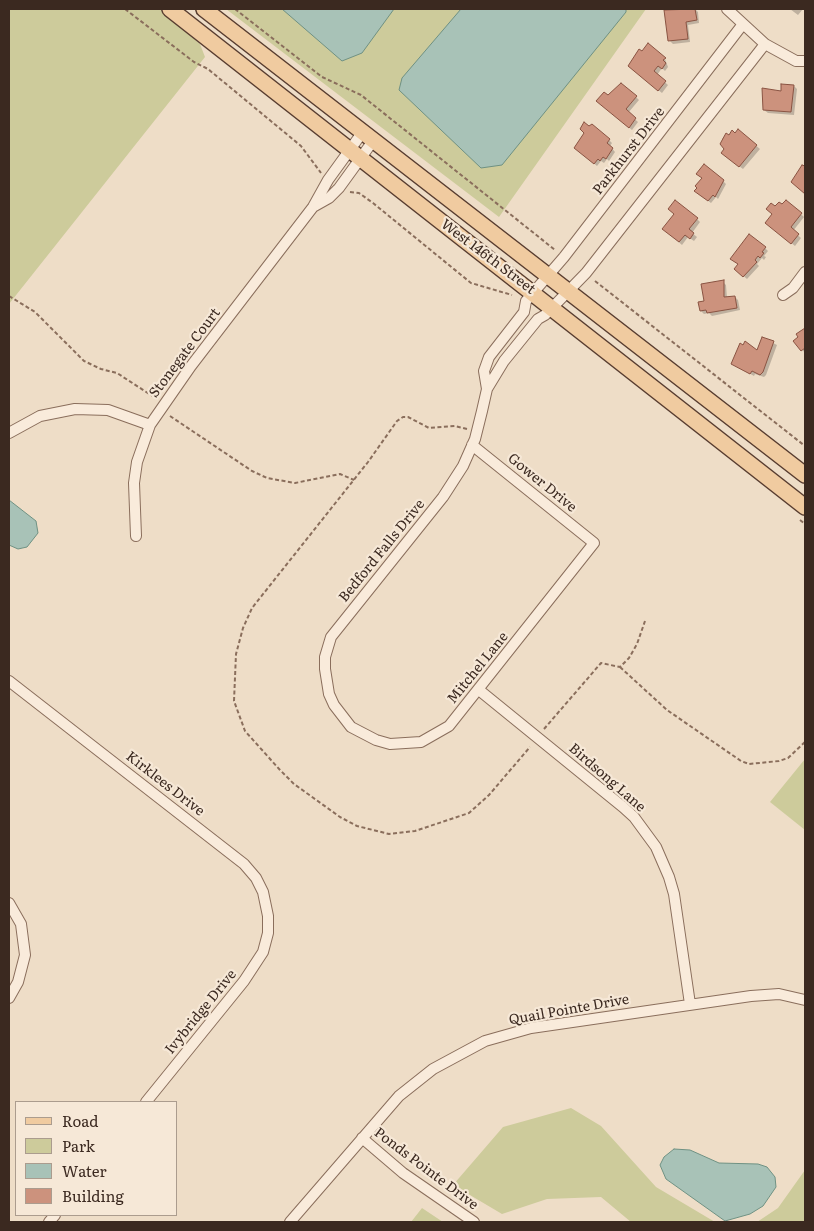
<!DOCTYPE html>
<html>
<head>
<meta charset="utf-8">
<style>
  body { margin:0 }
  #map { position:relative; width:814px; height:1231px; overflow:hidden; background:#eeddc7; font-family:Literata,serif }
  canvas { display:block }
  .frame { position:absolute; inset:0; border:10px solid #3b2920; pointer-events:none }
  .legend { position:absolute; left:15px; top:1101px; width:162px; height:115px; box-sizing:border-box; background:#f6e8d7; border:1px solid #ab9c8e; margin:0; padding:6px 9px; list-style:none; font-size:15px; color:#3b2920 }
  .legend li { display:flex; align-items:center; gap:10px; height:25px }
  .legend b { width:25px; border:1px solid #ab9c8e }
</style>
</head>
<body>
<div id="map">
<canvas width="814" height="1231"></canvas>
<div class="frame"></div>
<ul class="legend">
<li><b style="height:6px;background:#f0cba0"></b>Road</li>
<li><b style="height:14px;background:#cdcb9b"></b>Park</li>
<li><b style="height:14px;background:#a8c2b7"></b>Water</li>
<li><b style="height:14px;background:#cc927d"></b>Building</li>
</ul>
</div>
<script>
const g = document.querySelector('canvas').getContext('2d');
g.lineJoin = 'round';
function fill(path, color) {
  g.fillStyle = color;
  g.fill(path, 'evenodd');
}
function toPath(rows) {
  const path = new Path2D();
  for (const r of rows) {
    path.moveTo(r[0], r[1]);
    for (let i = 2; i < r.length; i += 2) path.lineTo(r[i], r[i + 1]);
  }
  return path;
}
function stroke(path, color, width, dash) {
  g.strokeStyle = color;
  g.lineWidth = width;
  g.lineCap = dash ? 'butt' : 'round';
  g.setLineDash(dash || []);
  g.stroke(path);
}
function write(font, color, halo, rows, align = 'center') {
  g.font = font + ' Literata,serif';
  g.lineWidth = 4.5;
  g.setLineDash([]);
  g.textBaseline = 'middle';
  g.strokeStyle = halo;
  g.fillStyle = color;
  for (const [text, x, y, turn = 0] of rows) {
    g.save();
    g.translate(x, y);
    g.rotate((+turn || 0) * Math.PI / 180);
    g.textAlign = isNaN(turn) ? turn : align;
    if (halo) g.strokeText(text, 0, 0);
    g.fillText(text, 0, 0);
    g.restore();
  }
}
const green = toPath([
  [9,9,161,9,200,44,205,57,9,304],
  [226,9,646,9,499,217],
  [805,759,805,830,770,802],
  [571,1108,601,1126,656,1187,715,1222,631,1222,601,1197,547,1199,502,1214,453,1185,503,1127],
  [805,1170,805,1222,757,1222,778,1208],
  [422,1208,443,1222,411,1222]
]);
const water = toPath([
  [282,9,394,9,362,53,342,61,282,9],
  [461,9,626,9,626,12,502,165,481,168,399,90,402,78,461,9],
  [9,500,36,521,38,533,27,547,18,549,9,545,9,500],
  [674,1149,690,1150,719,1163,758,1164,767,1167,775,1177,776,1187,763,1206,750,1214,725,1221,666,1179,660,1165,664,1157,674,1149]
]);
const shadow = toPath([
  [695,9,698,12,699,23,688,25,690,42,673,44,670,41,666,11],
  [790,9,803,9,798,15],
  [665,59,668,67,665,71,662,68,657,75,668,85,662,93,632,69],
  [794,86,797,89,794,115,768,113,764,110,783,92],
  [608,97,636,97,639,100,628,113,638,122,632,130,601,104],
  [739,131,760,149,743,169,725,156,722,139,726,134,729,136,736,135],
  [609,140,612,143,610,146,615,152,609,161,607,159,604,163,601,161,597,166,579,151],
  [723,181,726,184,718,199,716,197,711,203,699,194],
  [786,201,804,217,793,231,801,238,795,246,770,226,775,208,782,206],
  [675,214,697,219,700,222,692,233,697,237,694,241,688,237,682,245,667,232],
  [765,248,768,251,764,256,766,257,764,260,762,258,757,264,759,266,747,279,739,272,739,265],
  [723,282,726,285,727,298,735,297,738,300,740,310,712,316,709,313,704,314,701,311,706,302],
  [805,329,805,353,795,341,800,337,798,335],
  [763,338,777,345,766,375,764,377,755,374,754,376,733,364,758,352]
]);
const building = toPath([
  [695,9,697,20,686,22,688,39,668,41,664,10,695,9],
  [648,43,666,58,663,60,666,63,662,69,658,66,654,71,666,81,658,91,628,66,639,49,642,51,648,43],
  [621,83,637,96,626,109,636,118,629,128,596,101,604,92,608,95,621,83],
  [781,84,794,85,791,112,763,110,762,88,781,91,781,84],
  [584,122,589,126,592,124,610,139,607,143,613,148,606,159,603,157,600,161,598,159,594,164,574,148,584,133,580,129,584,122],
  [738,129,757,145,739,167,721,153,724,149,720,144,726,133,729,135,732,130,735,133,738,129],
  [704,164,724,180,715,197,713,195,708,201,694,191,697,188,695,186,702,178,696,174,704,164],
  [802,165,805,166,805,194,791,182,802,165],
  [675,200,698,218,689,229,694,233,690,239,685,235,679,242,662,229,674,214,668,209,675,200],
  [786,200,802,213,791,227,799,234,791,244,765,223,772,214,766,209,771,203,775,206,779,202,782,204,786,200],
  [749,234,766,247,762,252,764,253,760,258,758,256,755,260,757,262,743,277,734,269,738,264,730,259,749,234],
  [724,280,724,297,735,296,737,308,707,313,706,310,700,311,698,302,704,301,701,284,724,280],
  [805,328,805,348,801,351,793,341,798,337,796,334,805,328],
  [762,337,774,341,763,372,760,375,752,371,750,374,731,364,740,343,743,345,745,341,757,350,762,337]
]);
const path = toPath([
  [125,9,194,62,208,69,301,146,321,173],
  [235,9,322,77,361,95,555,250],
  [350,192,359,193,373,203,471,283,512,295],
  [595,281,805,446],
  [9,296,35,312,84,361,101,369,117,373,157,399],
  [170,416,252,471,267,478,295,483,340,474,354,480],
  [467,429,455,426,429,428,408,417,403,417,397,421,368,462,252,608,243,628,236,654,234,701,245,731,280,770,294,784,340,817,357,826,389,834,415,831,469,813,489,795,530,747],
  [800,520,805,524],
  [620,667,667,710,741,761,749,764,779,761,788,758,805,742],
  [544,729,601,663,620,667,629,658,637,644,645,621]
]);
const minor = toPath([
  [727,9,765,44,796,61,805,61],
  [313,207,329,198,339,188,373,141],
  [783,295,793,288,805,272],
  [487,389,504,361,538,319,545,315,586,273,765,44],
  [9,433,40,416,75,409,108,410,150,425],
  [472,445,594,543,449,726,421,742,390,744,376,740,351,727,334,705,329,694,325,669,325,657,331,637,443,497,463,466,475,439,482,411,487,389,484,371,489,357,524,312,526,301,564,257,743,24],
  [136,536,134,483,137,462,150,425,191,366,313,207,328,180,362,133],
  [9,681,244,864,256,878,263,892,268,916,268,933,263,952,244,981,146,1102],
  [479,690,623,807,634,817,656,847,669,877,674,894,690,1004],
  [9,903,21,924,25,955,18,982,9,998],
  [362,1138,403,1173,474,1222],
  [49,1222,55,1215],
  [290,1222,399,1096,433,1069,485,1041,531,1028,751,996,779,994,805,1000]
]);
const primary = toPath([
  [170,9,805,507],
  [204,9,805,475]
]);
const streetNames = [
  ["Parkhurst Drive",629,151,-52],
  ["West 146th Street",488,257,37],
  ["Stonegate Court",185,353,-53],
  ["Gower Drive",542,483,39],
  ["Bedford Falls Drive",382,551,-51],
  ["Mitchel Lane",478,668,-51],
  ["Birdsong Lane",607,778,41],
  ["Kirklees Drive",165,784,38],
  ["Quail Pointe Drive",569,1010,-10],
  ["Ivybridge Drive",201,1012,-51],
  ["Ponds Pointe Drive",426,1169,37]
];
fill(green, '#cdcb9b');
fill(water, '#a8c2b7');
stroke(water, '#6f9183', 1);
fill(shadow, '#0003');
fill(building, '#cc927d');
stroke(building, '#895342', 1);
stroke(minor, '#8a6e5c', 12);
stroke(primary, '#583d30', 18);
stroke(path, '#8a6e5c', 2, [4, 2.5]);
stroke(minor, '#f9ebdb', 10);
stroke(primary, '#f0cba0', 15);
write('14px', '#3b2920', '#f6e8d7', streetNames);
</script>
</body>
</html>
